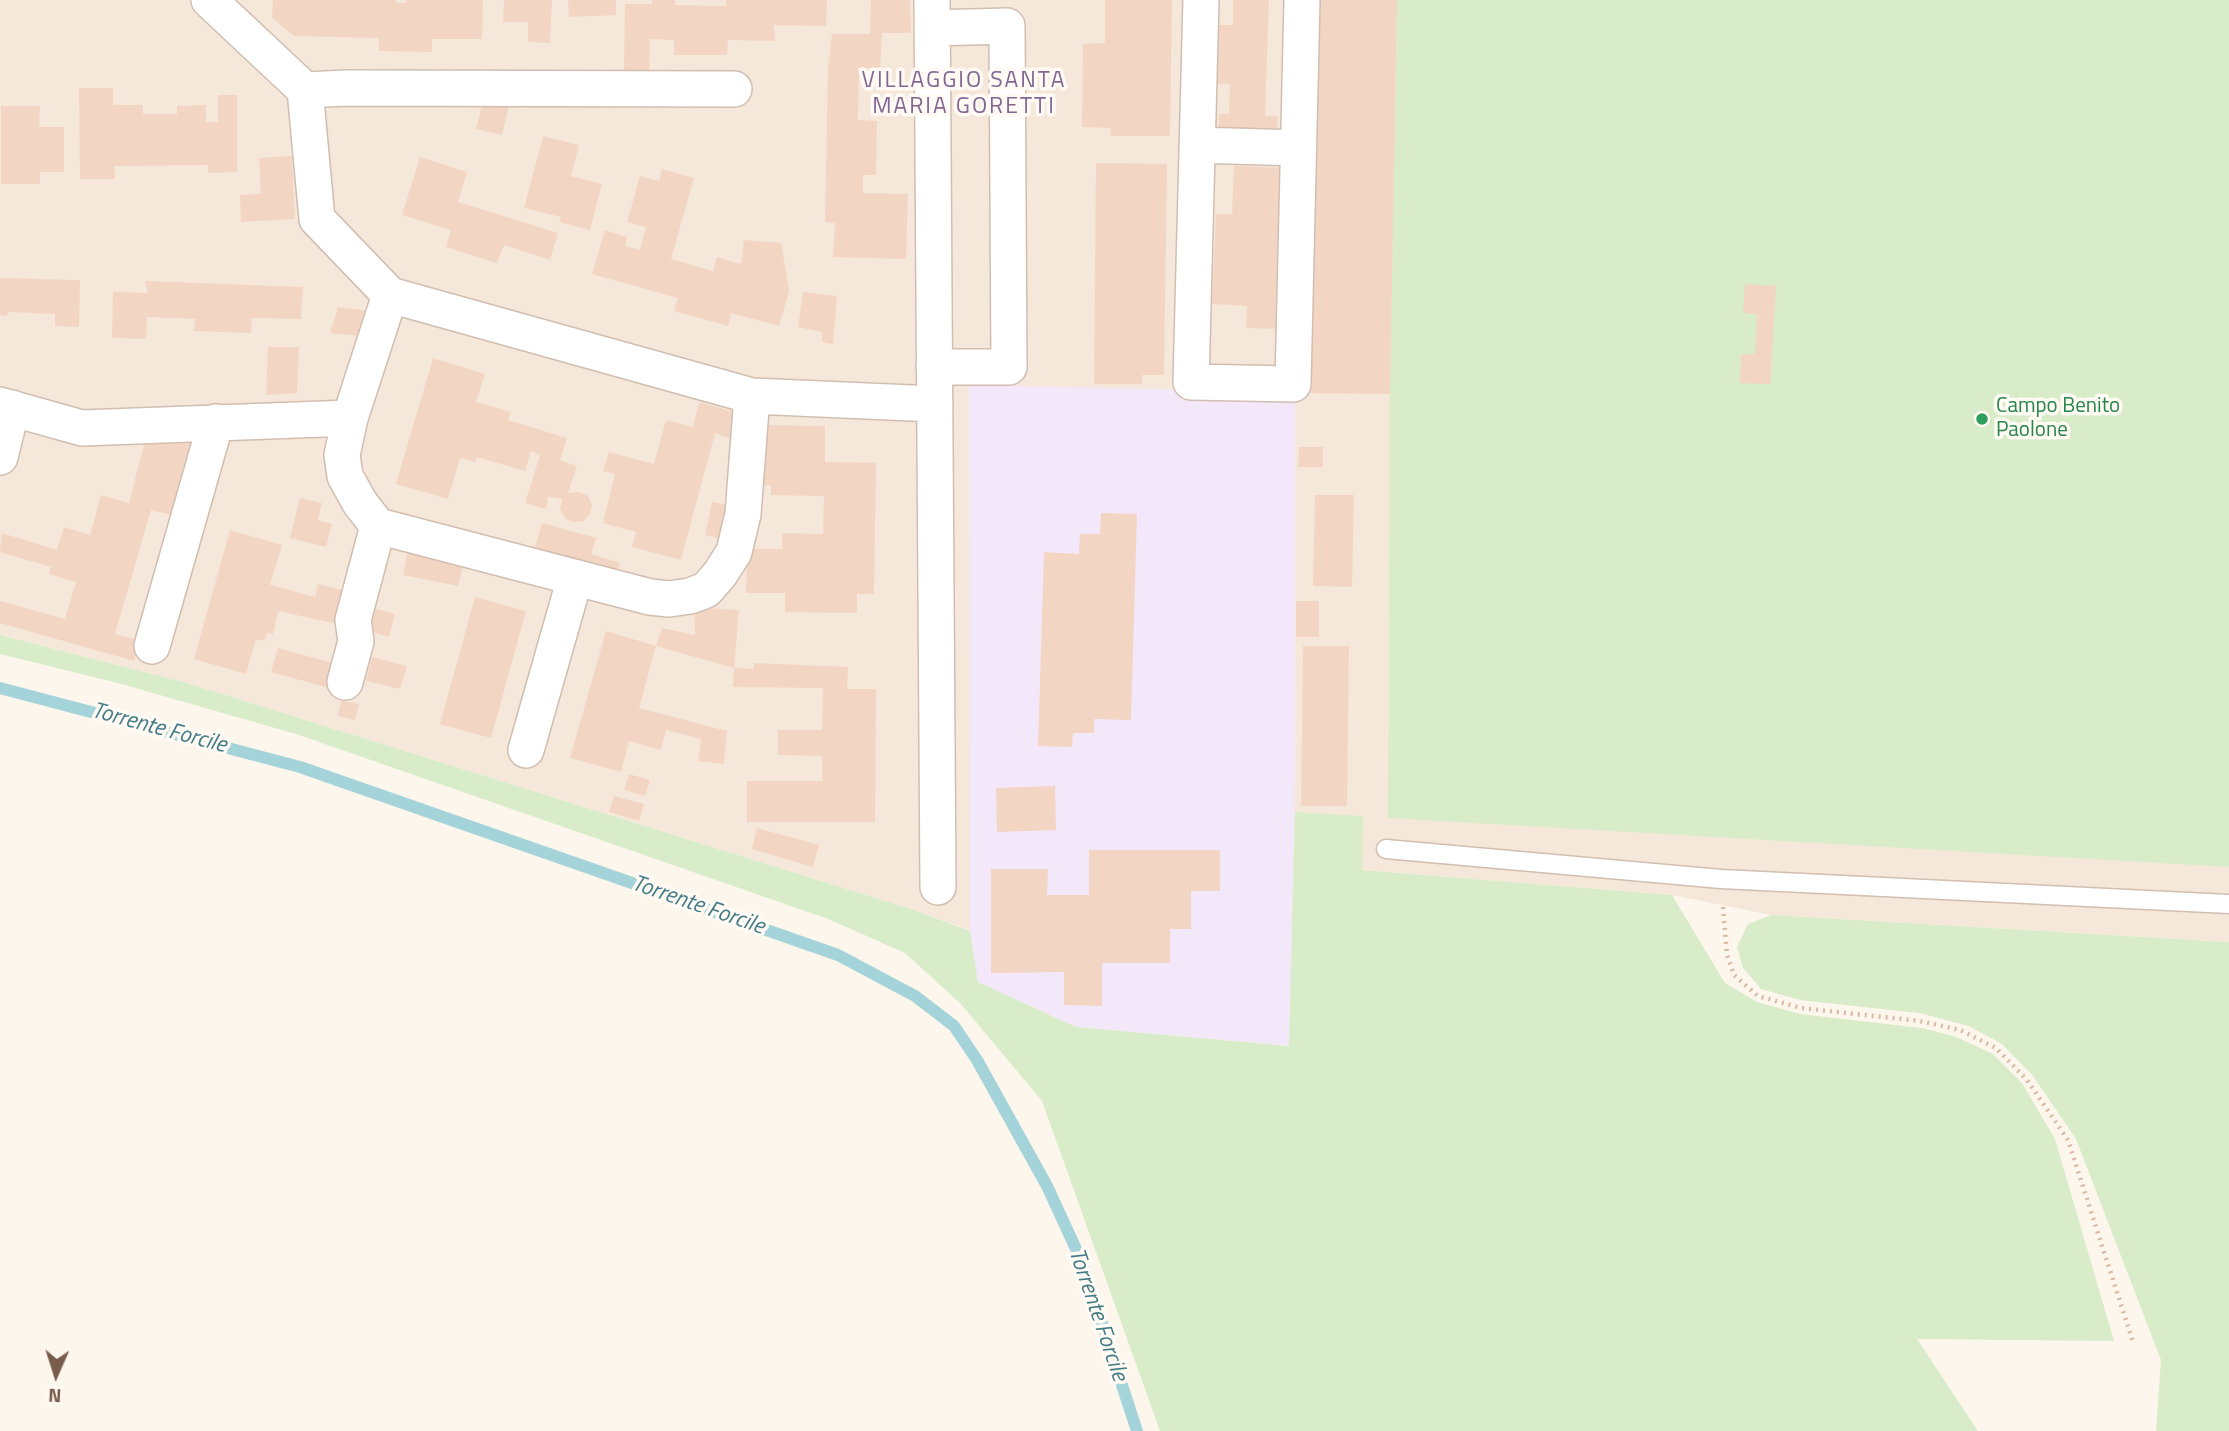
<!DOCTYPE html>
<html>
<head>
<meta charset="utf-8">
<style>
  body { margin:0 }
  #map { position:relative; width:2229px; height:1431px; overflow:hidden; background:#fdf6ec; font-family:"Titillium Web",sans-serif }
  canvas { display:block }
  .north { position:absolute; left:21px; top:1340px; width:70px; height:70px; -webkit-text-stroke:5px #fffaf3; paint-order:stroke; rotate:183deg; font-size:19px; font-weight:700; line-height:28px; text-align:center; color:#7a5c4d }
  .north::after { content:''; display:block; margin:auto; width:24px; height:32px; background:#7a5c4d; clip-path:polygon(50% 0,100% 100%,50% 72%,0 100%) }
</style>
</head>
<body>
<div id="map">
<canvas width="2229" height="1431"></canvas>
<div class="north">N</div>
</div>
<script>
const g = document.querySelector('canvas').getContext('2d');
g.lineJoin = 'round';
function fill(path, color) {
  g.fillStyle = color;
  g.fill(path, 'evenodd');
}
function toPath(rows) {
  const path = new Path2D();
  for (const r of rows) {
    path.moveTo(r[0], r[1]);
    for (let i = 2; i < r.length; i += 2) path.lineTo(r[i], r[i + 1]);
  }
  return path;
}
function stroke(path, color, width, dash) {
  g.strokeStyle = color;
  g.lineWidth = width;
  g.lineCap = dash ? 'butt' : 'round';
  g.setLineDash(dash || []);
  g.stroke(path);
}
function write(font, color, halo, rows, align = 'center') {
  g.font = font + ' "Titillium Web",sans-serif';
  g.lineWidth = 7;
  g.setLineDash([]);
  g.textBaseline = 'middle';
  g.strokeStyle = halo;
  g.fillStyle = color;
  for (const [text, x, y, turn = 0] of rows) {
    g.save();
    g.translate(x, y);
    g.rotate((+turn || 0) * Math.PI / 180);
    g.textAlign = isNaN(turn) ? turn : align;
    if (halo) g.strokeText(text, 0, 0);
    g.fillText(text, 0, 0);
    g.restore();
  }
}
const residential = toPath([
  [0,0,2229,0,2229,942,1771,915,1672,895,1362,870,1290,1046,914,910,187,683,0,635]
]);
const education = toPath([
  [969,385,1295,392,1295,773,1290,1046,1076,1027,977,982,970,931]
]);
const green = toPath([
  [1397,0,2229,0,2229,867,1388,818,1390,394],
  [0,635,187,683,914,910,970,931,978,982,1076,1027,1289,1046,1295,812,1363,816,1362,870,1672,895,1725,983,1757,1002,1800,1014,1921,1028,1954,1036,1993,1054,2022,1083,2055,1139,2114,1341,1917,1339,1978,1431,1160,1431,1042,1101,960,1003,905,953,828,919,296,734,118,683,0,654],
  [1771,915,2229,942,2229,1431,2156,1431,2161,1360,2076,1139,2033,1076,2002,1044,1969,1026,1919,1013,1800,1000,1761,989,1743,968,1737,947,1748,924]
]);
const stream = toPath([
  [0,688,300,767,838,955,915,996,954,1026,977,1060,1047,1186,1082,1262,1137,1431]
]);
const building = toPath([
  [273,0,396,0,396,3,406,3,406,0,483,0,482,39,432,39,432,52,379,51,379,38,294,36,272,18],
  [504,0,552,0,550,43,528,42,528,22,503,22],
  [568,0,616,0,616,15,569,17],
  [652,0,675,0,675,5,726,6,726,0,827,0,826,26,774,25,775,41,728,40,727,55,674,55,674,40,650,39,649,76,624,75,625,4,652,4],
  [871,0,910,0,911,33,882,33,880,69,859,68,858,120,877,121,876,175,863,175,863,193,908,194,906,259,833,257,835,223,825,222,828,68,832,34,870,34],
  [1105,0,1172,0,1170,136,1110,136,1111,128,1082,127,1083,44,1105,43],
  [1233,0,1269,0,1265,116,1278,116,1277,138,1218,136,1219,114,1229,114,1230,84,1217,84,1219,25,1233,25],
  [1319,0,1397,0,1390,394,1311,393],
  [79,88,113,88,113,105,143,105,143,114,177,114,177,106,206,105,206,122,218,122,218,95,237,95,237,172,208,173,208,165,114,166,115,179,80,179],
  [485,94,511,96,502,135,476,129],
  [1,106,40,106,39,127,64,127,64,172,40,172,40,184,1,184],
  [543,136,579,145,571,176,602,184,590,230,560,222,561,217,524,208],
  [292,156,295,219,241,222,240,195,261,194,259,158],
  [420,157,467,172,458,202,558,233,550,260,504,245,497,263,446,247,451,230,402,215],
  [1096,163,1167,164,1164,375,1142,375,1142,384,1094,384],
  [1234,166,1287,168,1280,329,1246,328,1247,306,1212,304,1216,214,1232,214],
  [662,169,694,178,671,259,713,271,717,257,741,264,744,240,781,243,789,291,779,326,731,313,728,326,674,311,678,298,592,274,605,230,627,237,625,246,640,250,646,227,627,222,640,176,659,181],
  [0,278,80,280,79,327,55,326,55,314,8,312,7,316,0,315],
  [145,281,303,287,301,319,252,318,251,333,194,331,195,319,147,317,146,339,112,338,113,292,148,293],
  [1745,284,1776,286,1770,384,1740,383,1741,354,1755,354,1757,314,1743,313],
  [803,292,837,296,833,344,822,342,822,332,798,327],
  [338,307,368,311,361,336,330,333],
  [268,347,299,347,297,393,266,395],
  [433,358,485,374,476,402,511,412,508,420,567,438,560,460,577,466,568,493,578,492,587,495,592,504,590,514,583,521,573,522,565,518,560,509,562,499,548,497,546,509,525,503,540,455,531,451,525,471,477,457,475,462,460,458,448,499,396,484],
  [699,402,738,413,736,441,715,433,681,560,632,547,636,532,603,523,615,474,603,471,609,452,654,464,666,420,693,427],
  [761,425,825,426,825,462,876,463,874,594,857,594,857,613,785,612,785,593,746,593,747,549,782,549,782,533,823,534,824,496,771,495,771,485,760,485],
  [198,443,177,516,151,510,115,634,140,641,134,661,0,623,0,601,65,619,76,582,49,574,51,567,0,552,2,533,57,550,64,527,90,535,101,495,129,503,144,444],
  [1299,447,1323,447,1323,467,1298,467],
  [1315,495,1354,495,1352,587,1313,586],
  [300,498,322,503,318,520,332,524,326,547,290,538],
  [712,502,733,506,726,540,705,535],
  [1101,513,1137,514,1131,720,1094,719,1094,733,1073,733,1072,747,1038,746,1044,552,1079,554,1080,534,1100,534],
  [542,523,596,538,591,554,620,563,618,573,534,551],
  [230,530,282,545,270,585,315,597,318,584,350,592,342,625,278,611,273,634,267,633,265,641,256,639,246,674,194,659],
  [409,546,465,557,458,586,403,575],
  [475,597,526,611,491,738,440,724],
  [1296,601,1319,601,1319,637,1296,637],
  [370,607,395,614,389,637,364,630],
  [694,607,739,610,734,668,656,646,662,628,695,635],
  [606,631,656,646,639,708,727,731,724,764,698,761,701,739,666,730,661,750,629,741,621,772,570,758],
  [1303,646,1349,646,1347,806,1301,806],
  [278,648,336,664,329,688,271,672],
  [372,657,407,666,400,689,366,681],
  [754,663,848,667,847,689,876,689,875,822,747,822,747,781,822,781,822,756,778,755,778,730,822,730,823,688,733,687,734,668,754,669],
  [341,701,359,704,355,720,338,716],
  [629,774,650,780,645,796,624,790],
  [1055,786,1056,830,997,832,996,788],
  [614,796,644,804,639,821,609,812],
  [757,828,819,845,813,867,752,849],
  [1089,850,1220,850,1220,891,1191,891,1191,929,1170,929,1170,963,1102,963,1102,1006,1064,1005,1064,972,991,973,991,869,1048,869,1047,895,1089,895]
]);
const path = toPath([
  [1723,907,1727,955,1734,975,1758,996,1801,1008,1920,1021,1960,1030,1996,1048,2027,1080,2068,1140,2133,1342]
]);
const lane = toPath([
  [1386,849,1721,879,2229,904]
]);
const street = toPath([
  [209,0,305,90,317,219,390,295,752,396,935,404],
  [932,0,938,887],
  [1201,0,1191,382,1293,384,1302,0],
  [932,28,1007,26,1009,367,934,367],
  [305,90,346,88,734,89],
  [1197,145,1298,148],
  [0,405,82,428,350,418,390,295],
  [0,457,12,408],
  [378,526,650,597,669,599,690,596,706,590,720,574,734,552,743,514,752,396],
  [152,646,216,422],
  [345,682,356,641,353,620,378,526,360,503,345,476,342,455,350,418],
  [526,750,575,578]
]);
const markers = [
  [1982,419,7,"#2e9e5b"]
];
const leisureNames = [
  ["Campo Benito",1996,407],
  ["Paolone",1996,431]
];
const neighbourhoodNames = [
  ["VILLAGGIO SANTA",964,81],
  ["MARIA GORETTI",964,107]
];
const waterNames = [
  ["Torrente Forcile",159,729,15],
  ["Torrente Forcile",698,906,19],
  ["Torrente Forcile",1097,1315,71]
];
fill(residential, '#f5e8da');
fill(education, '#f3e8fa');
fill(green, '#d8ecc9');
stroke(stream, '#a5d3da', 12);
fill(building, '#f3d5c3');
stroke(lane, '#d1beb0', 21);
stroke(street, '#d1beb0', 38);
stroke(path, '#d9b8a5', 4.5, [2, 5]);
stroke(lane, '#fff', 18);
stroke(street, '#fff', 35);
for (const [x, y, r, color] of markers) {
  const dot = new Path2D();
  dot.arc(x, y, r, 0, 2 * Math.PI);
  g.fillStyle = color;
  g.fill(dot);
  stroke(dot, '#fffaf3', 2.5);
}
write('21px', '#27864d', '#fffaf3', leisureNames, 'left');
g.letterSpacing = '2px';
write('23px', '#846695', '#fffaf3', neighbourhoodNames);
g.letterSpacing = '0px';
write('italic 23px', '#437c86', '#fffaf3', waterNames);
</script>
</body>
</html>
